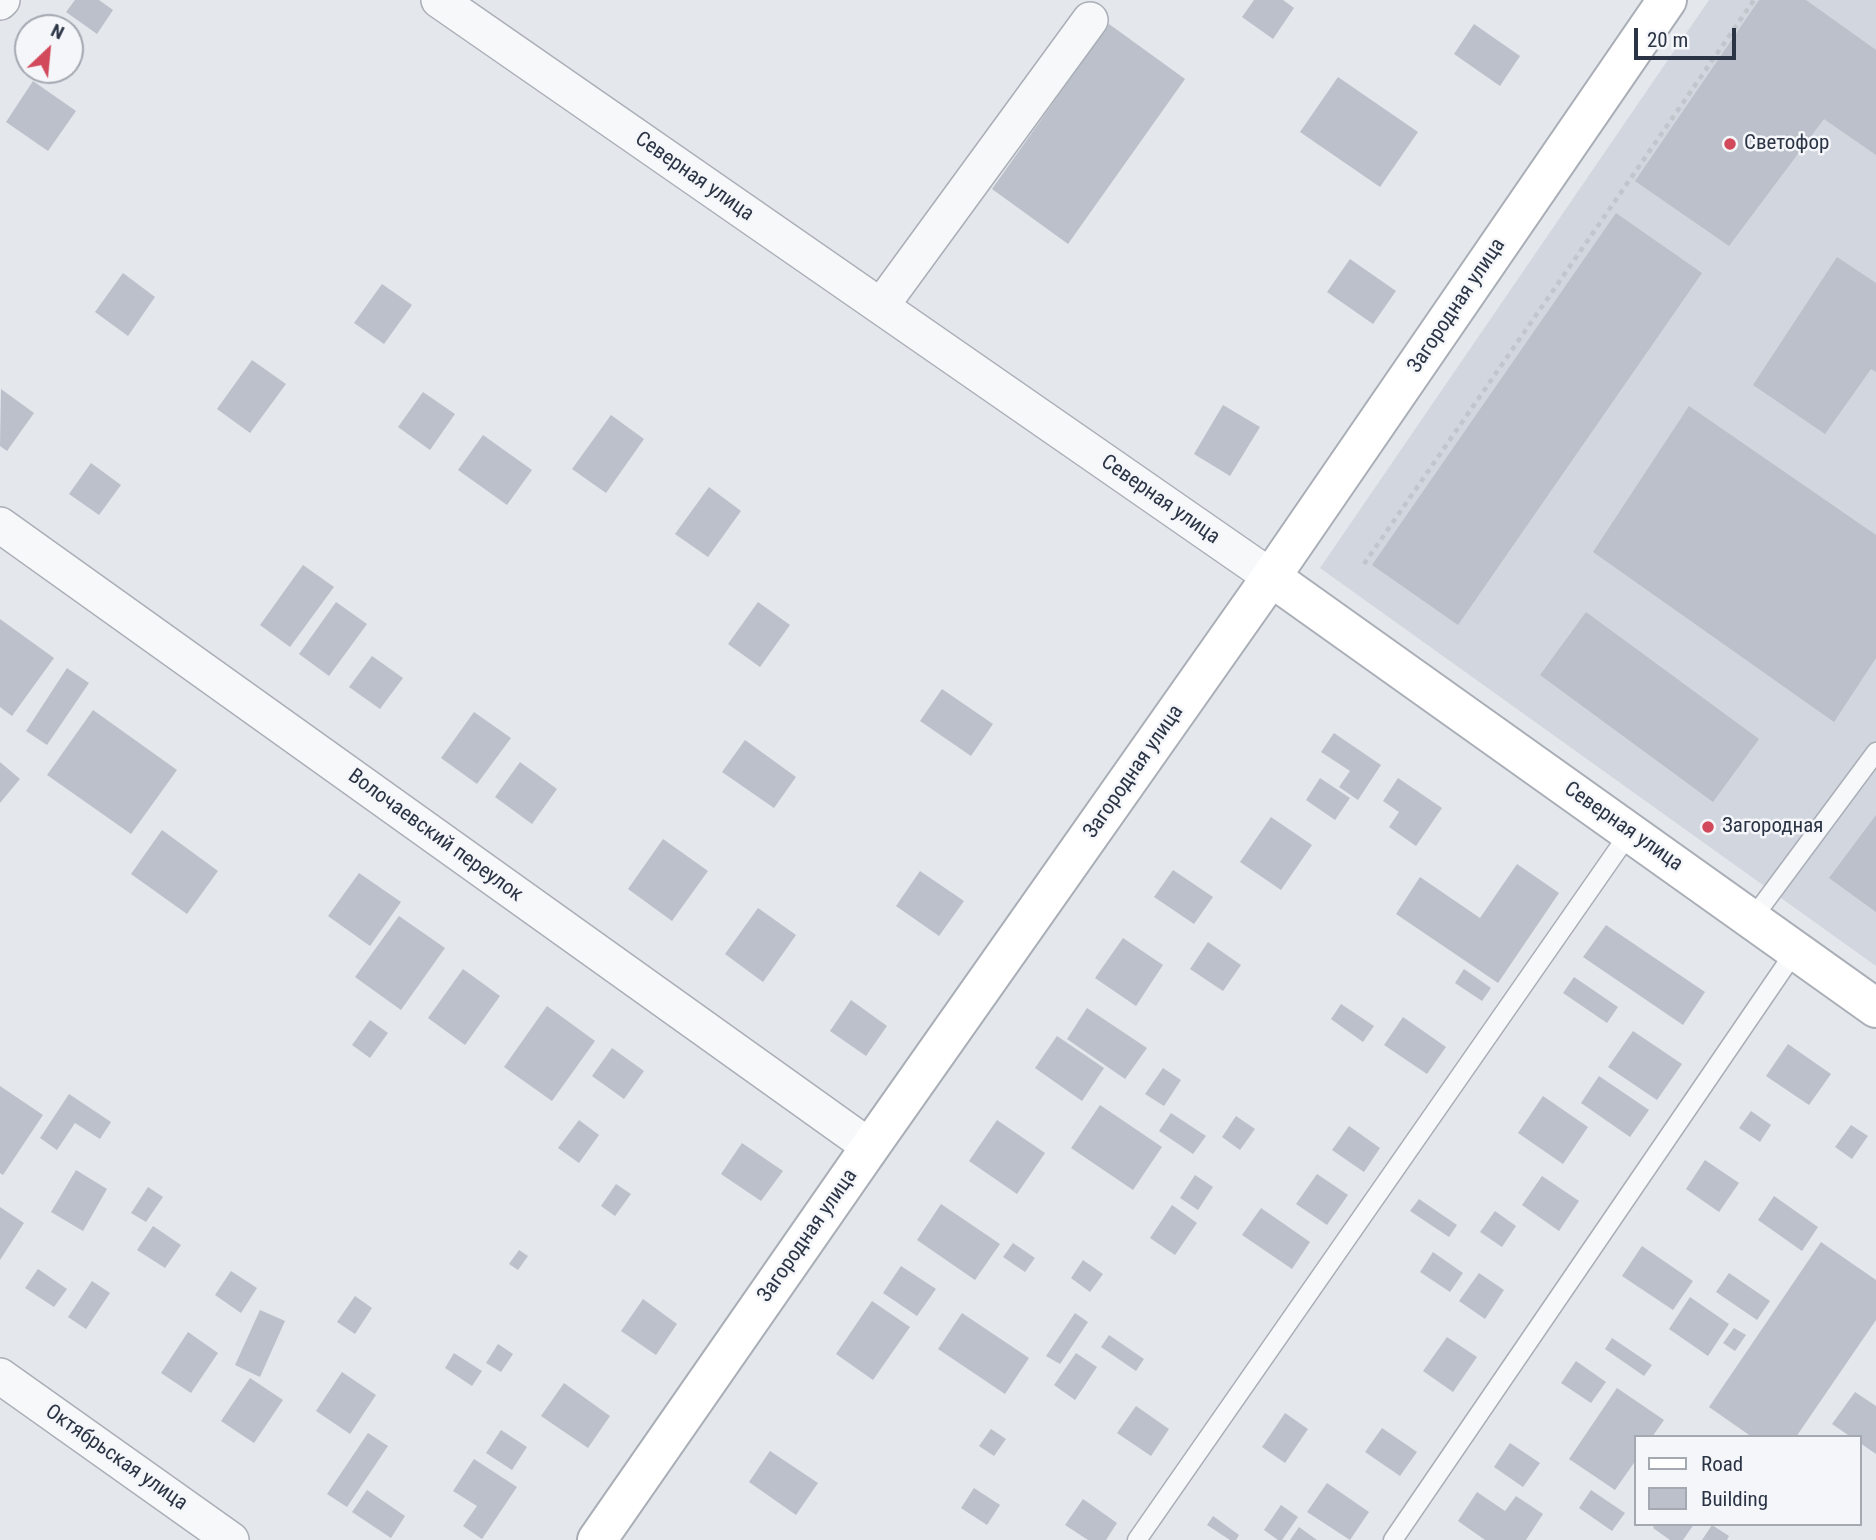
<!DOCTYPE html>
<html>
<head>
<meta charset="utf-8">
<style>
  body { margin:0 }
  #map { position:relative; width:1876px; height:1540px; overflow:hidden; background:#e4e7ec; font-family:"Roboto Condensed",sans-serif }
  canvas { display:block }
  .legend { position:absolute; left:1634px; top:1435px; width:228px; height:91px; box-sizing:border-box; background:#f4f6f9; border:2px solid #a4a8b1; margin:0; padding:9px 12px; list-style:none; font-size:21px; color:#2b3445 }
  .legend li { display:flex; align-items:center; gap:14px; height:35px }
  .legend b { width:35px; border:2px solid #a4a8b1 }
  .north { position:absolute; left:14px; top:14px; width:70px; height:70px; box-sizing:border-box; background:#f4f6f9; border:2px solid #a4a8b1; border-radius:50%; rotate:26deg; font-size:19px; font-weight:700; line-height:28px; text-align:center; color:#2b3445 }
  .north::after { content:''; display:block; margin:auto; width:24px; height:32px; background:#d1495b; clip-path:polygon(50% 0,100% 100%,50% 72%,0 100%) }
  .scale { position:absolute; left:1634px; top:28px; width:102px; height:32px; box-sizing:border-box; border:4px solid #2b3445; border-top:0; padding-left:9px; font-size:21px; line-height:24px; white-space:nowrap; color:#2b3445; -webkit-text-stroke:5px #f4f6f9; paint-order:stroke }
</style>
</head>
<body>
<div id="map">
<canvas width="1876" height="1540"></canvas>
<ul class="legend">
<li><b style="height:9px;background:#fff"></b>Road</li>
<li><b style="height:19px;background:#bbc0ca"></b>Building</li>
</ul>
<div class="north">N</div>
<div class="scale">20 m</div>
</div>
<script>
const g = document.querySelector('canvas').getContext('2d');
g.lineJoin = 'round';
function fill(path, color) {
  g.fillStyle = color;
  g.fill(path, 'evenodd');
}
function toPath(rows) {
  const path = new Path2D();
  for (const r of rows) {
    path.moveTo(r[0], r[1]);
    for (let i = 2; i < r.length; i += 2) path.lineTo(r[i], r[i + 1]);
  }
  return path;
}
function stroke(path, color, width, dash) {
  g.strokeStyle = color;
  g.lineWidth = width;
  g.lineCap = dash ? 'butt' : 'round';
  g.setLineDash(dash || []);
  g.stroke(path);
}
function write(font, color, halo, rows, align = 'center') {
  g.font = font + ' "Roboto Condensed",sans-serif';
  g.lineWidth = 5;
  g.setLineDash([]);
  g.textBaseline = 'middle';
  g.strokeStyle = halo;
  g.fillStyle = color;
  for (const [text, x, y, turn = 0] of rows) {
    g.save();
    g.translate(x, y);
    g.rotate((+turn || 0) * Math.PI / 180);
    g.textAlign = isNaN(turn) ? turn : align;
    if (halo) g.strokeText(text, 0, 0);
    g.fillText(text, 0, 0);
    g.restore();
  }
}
const built = toPath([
  [1709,0,1876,0,1876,966,1320,568]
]);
const building = toPath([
  [75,0,99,0,113,10,97,34,66,12],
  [1254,0,1283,0,1294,8,1273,39,1242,17],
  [1759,0,1806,0,1876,50,1876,155,1824,119,1729,246,1635,181],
  [1109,24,1185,79,1068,244,992,189],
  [1474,24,1520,56,1500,86,1454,54],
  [1338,77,1418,132,1380,187,1300,132],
  [33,81,76,111,48,151,6,122],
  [1616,213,1702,273,1458,625,1372,565],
  [1837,257,1876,283,1876,372,1871,369,1825,434,1753,385],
  [1350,259,1396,291,1373,324,1327,292],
  [123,273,155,297,128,336,95,312],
  [382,284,412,305,384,344,354,323],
  [252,360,286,384,250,433,217,409],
  [1,389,34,413,7,451,0,446],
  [423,392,455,414,430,450,398,427],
  [1223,405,1260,427,1230,476,1194,454],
  [1689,406,1876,535,1876,658,1834,722,1593,552],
  [611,415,644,439,606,493,572,469],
  [483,435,532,470,507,505,458,470],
  [91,463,121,485,99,515,69,494],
  [709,487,741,511,708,557,675,534],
  [303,565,334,587,290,647,260,625],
  [336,602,367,624,329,676,299,654],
  [758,602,790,625,760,667,728,644],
  [1586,612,1759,739,1713,802,1540,675],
  [0,619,54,658,12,716,0,707],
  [372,656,403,678,380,709,349,687],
  [67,668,89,683,47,745,26,731],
  [942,689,993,724,971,756,920,721],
  [93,710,177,770,131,834,47,775],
  [474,712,511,738,477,784,441,758],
  [1334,733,1381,765,1358,800,1339,787,1350,771,1321,752],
  [745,740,796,777,774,808,722,772],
  [0,762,20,779,0,803],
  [520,762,557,789,532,824,495,797],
  [1320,778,1350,798,1335,820,1306,800],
  [1398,778,1442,808,1416,846,1389,827,1399,812,1383,801],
  [1876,815,1876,912,1829,878],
  [1271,817,1312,845,1281,890,1240,862],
  [162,830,218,871,187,914,131,874],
  [663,839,708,871,672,921,628,889],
  [1517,864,1559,893,1498,983,1396,914,1420,877,1480,918],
  [1173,870,1213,897,1194,924,1154,897],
  [920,871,964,901,939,936,896,906],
  [359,873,401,902,370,946,328,916],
  [758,908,796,935,763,982,725,954],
  [399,916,445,948,401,1010,355,977],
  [1606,925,1705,992,1683,1025,1583,957],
  [1123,938,1163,965,1136,1006,1095,978],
  [1208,942,1241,965,1223,991,1190,969],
  [463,969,500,996,465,1045,428,1018],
  [1464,969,1491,988,1482,1001,1455,983],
  [1574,977,1618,1007,1607,1023,1563,993],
  [851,1000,887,1026,866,1056,830,1031],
  [1341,1004,1374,1026,1363,1042,1331,1019],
  [547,1006,595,1041,552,1101,504,1067],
  [1087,1008,1147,1048,1125,1079,1067,1039],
  [1403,1017,1446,1047,1427,1074,1384,1045],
  [370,1020,388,1033,370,1058,352,1045],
  [1633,1031,1682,1064,1657,1100,1608,1067],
  [1057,1036,1104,1068,1082,1101,1035,1068],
  [1788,1044,1831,1074,1809,1105,1766,1076],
  [612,1048,644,1071,624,1099,592,1076],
  [1163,1068,1181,1080,1164,1106,1145,1094],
  [1599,1076,1649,1110,1630,1137,1581,1103],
  [0,1086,43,1115,3,1175,0,1173],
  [69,1094,111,1122,100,1139,75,1123,57,1150,40,1138],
  [1543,1096,1588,1127,1563,1164,1518,1133],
  [1100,1105,1162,1147,1133,1190,1071,1148],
  [1751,1111,1771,1125,1760,1142,1739,1128],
  [1171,1113,1206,1136,1193,1154,1159,1131],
  [1236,1116,1255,1129,1240,1150,1222,1137],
  [579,1120,599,1135,579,1163,558,1148],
  [997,1120,1045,1153,1017,1194,969,1161],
  [1851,1125,1868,1136,1852,1159,1835,1147],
  [1349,1126,1380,1148,1364,1172,1332,1150],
  [742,1143,783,1171,761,1201,721,1174],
  [1705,1160,1739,1183,1719,1212,1686,1189],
  [76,1170,107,1189,83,1231,51,1212],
  [1317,1174,1348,1195,1327,1225,1296,1204],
  [1195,1175,1213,1187,1198,1210,1180,1198],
  [1542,1176,1579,1201,1559,1231,1522,1205],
  [616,1184,631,1194,615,1216,601,1206],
  [148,1187,163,1197,146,1222,131,1213],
  [1774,1196,1818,1227,1802,1251,1758,1220],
  [1419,1199,1457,1225,1449,1237,1410,1211],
  [941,1204,1000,1244,975,1280,917,1240],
  [1172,1205,1197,1223,1175,1255,1150,1238],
  [0,1207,24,1223,0,1260],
  [1261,1208,1310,1242,1292,1269,1242,1235],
  [1495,1211,1516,1226,1502,1247,1480,1232],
  [153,1226,181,1245,165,1268,137,1250],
  [1821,1242,1876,1280,1876,1320,1796,1437,1752,1437,1709,1407],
  [1013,1243,1035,1258,1025,1272,1003,1257],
  [1642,1246,1693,1281,1673,1310,1622,1276],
  [519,1250,528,1256,518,1270,509,1264],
  [1433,1252,1463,1273,1450,1292,1420,1272],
  [1083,1260,1103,1274,1090,1292,1071,1278],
  [901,1266,936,1289,917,1316,883,1293],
  [38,1269,67,1289,54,1307,25,1288],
  [231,1271,257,1288,241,1313,215,1295],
  [1479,1273,1504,1290,1485,1319,1459,1301],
  [1729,1273,1770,1301,1757,1320,1716,1292],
  [92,1281,110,1293,86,1329,68,1317],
  [355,1296,372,1308,355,1334,337,1322],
  [1690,1297,1729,1324,1708,1356,1669,1329],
  [643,1299,677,1324,656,1355,621,1331],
  [872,1301,910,1327,873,1380,836,1354],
  [260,1310,285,1321,260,1377,235,1365],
  [962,1313,1029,1358,1005,1394,938,1349],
  [1075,1313,1088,1322,1060,1364,1046,1356],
  [1734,1328,1746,1335,1735,1351,1723,1343],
  [188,1332,218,1353,191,1393,161,1373],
  [1109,1335,1144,1359,1136,1371,1101,1347],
  [1447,1337,1477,1357,1453,1392,1423,1371],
  [1612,1338,1652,1365,1644,1376,1605,1349],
  [498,1344,513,1354,501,1372,486,1363],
  [454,1353,482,1371,472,1386,445,1368],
  [1076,1353,1097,1367,1075,1400,1054,1385],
  [1576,1361,1606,1382,1591,1403,1561,1383],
  [342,1372,376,1395,350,1434,316,1411],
  [250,1378,283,1400,254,1443,221,1421],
  [564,1383,610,1416,588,1448,541,1416],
  [1617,1388,1664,1420,1652,1437,1636,1437,1636,1460,1615,1490,1569,1459],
  [1855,1392,1876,1406,1876,1454,1860,1443,1860,1437,1851,1437,1832,1424],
  [1136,1406,1169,1429,1151,1456,1117,1433],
  [1285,1413,1308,1429,1285,1463,1262,1447],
  [1382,1428,1417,1452,1400,1476,1365,1452],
  [991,1429,1006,1439,994,1456,979,1446],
  [501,1430,527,1447,512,1470,486,1453],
  [368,1433,388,1446,347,1507,327,1494],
  [1510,1443,1540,1463,1523,1487,1494,1467],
  [770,1451,818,1483,796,1515,749,1482],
  [474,1459,517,1487,482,1539,463,1526,477,1506,453,1491],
  [1327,1483,1369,1512,1350,1540,1307,1512],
  [974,1488,1000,1505,987,1525,961,1508],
  [367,1490,405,1516,391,1538,352,1512],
  [1591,1490,1625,1513,1612,1531,1579,1508],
  [1477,1492,1505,1511,1516,1496,1543,1514,1526,1540,1485,1540,1458,1521],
  [1083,1499,1117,1523,1106,1540,1088,1540,1065,1525],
  [1281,1505,1298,1517,1282,1540,1278,1540,1264,1530],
  [1213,1516,1239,1535,1236,1540,1230,1540,1207,1525],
  [1655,1524,1694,1524,1683,1540,1670,1540,1653,1528],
  [1712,1525,1729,1536,1727,1540,1702,1540],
  [1299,1527,1317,1540,1290,1540]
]);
const path = toPath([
  [1364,564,1754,0]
]);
const lane = toPath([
  [1752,919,1876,752],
  [1137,1540,1630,832],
  [1393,1540,1796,950]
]);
const street = toPath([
  [439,0,1271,577],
  [0,2,2,0],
  [881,306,1090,20],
  [0,525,870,1147],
  [0,1376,231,1540]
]);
const secondary = toPath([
  [1271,577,1876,1008],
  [597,1540,870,1147,1271,577,1667,0]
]);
const markers = [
  [1730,144,7,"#d1495b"],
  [1708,827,7,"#d1495b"]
];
const poiNames = [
  ["Светофор",1744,144],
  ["Загородная",1722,827]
];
const streetNames = [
  ["Северная улица",694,177,35],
  ["Загородная улица",1457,306,-56],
  ["Северная улица",1160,500,35],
  ["Загородная улица",1134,772,-55],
  ["Северная улица",1623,827,35],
  ["Волочаевский переулок",435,836,36],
  ["Загородная улица",808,1236,-55],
  ["Октябрьская улица",116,1458,35]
];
fill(built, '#d2d6de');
fill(building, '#bbc0ca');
stroke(lane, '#a9aeb7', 21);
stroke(street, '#a9aeb7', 38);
stroke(secondary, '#a9aeb7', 42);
stroke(path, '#c2c5cb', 4.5, [5, 5]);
stroke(lane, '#f7f8fa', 18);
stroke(street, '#f7f8fa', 35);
stroke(secondary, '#fff', 38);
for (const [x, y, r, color] of markers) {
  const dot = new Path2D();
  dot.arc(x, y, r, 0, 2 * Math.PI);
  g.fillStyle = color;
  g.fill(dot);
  stroke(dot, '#f4f6f9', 2.5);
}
write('21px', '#2b3445', '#f4f6f9', poiNames, 'left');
write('21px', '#2b3445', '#f4f6f9', streetNames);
</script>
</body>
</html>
